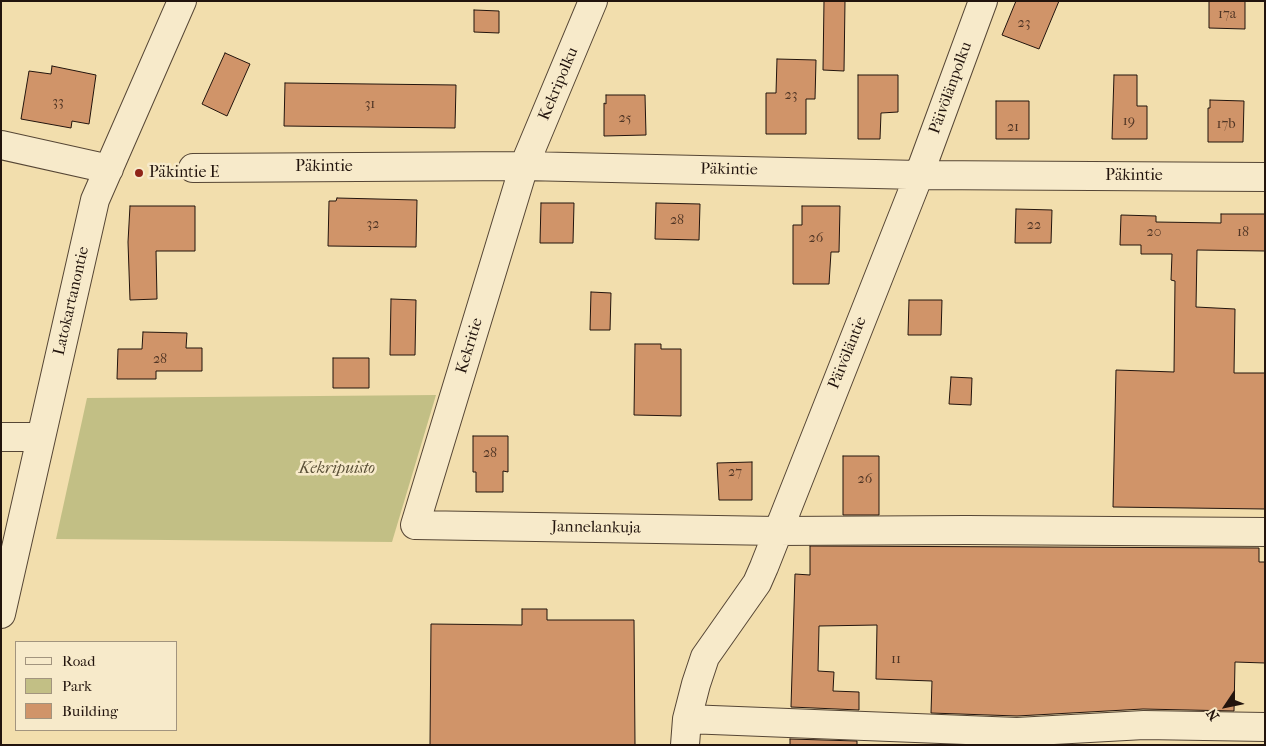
<!DOCTYPE html>
<html>
<head>
<meta charset="utf-8">
<style>
  body { margin:0 }
  #map { position:relative; width:1266px; height:746px; overflow:hidden; background:#f2dead; font-family:"IM FELL French Canon",serif }
  canvas { display:block }
  .frame { position:absolute; inset:0; border:2px solid #22140d; pointer-events:none }
  .legend { position:absolute; left:15px; top:641px; width:162px; height:90px; box-sizing:border-box; background:#f7eaca; border:1px solid #a2947e; margin:0; padding:6px 9px; list-style:none; font-size:15px; color:#22140d }
  .legend li { display:flex; align-items:center; gap:10px; height:25px }
  .legend b { width:25px; border:1px solid #a2947e }
  .north { position:absolute; left:1201px; top:681px; width:50px; height:50px; -webkit-text-stroke:4px #f7eaca; paint-order:stroke; rotate:236deg; font-size:14px; font-weight:700; line-height:20px; text-align:center; color:#22140d }
  .north::after { content:''; display:block; margin:auto; width:18px; height:22px; background:#22140d; clip-path:polygon(50% 0,100% 100%,50% 72%,0 100%) }
</style>
</head>
<body>
<div id="map">
<canvas width="1266" height="746"></canvas>
<div class="frame"></div>
<ul class="legend">
<li><b style="height:6px;background:#f7eaca"></b>Road</li>
<li><b style="height:14px;background:#c2bf85"></b>Park</li>
<li><b style="height:14px;background:#d09469"></b>Building</li>
</ul>
<div class="north">N</div>
</div>
<script>
const g = document.querySelector('canvas').getContext('2d');
g.lineJoin = 'round';
function fill(path, color) {
  g.fillStyle = color;
  g.fill(path, 'evenodd');
}
function toPath(rows) {
  const path = new Path2D();
  for (const r of rows) {
    path.moveTo(r[0], r[1]);
    for (let i = 2; i < r.length; i += 2) path.lineTo(r[i], r[i + 1]);
  }
  return path;
}
function stroke(path, color, width, dash) {
  g.strokeStyle = color;
  g.lineWidth = width;
  g.lineCap = dash ? 'butt' : 'round';
  g.setLineDash(dash || []);
  g.stroke(path);
}
function write(font, color, halo, rows, align = 'center') {
  g.font = font + ' "IM FELL French Canon",serif';
  g.lineWidth = 5;
  g.setLineDash([]);
  g.textBaseline = 'middle';
  g.strokeStyle = halo;
  g.fillStyle = color;
  for (const [text, x, y, turn = 0] of rows) {
    g.save();
    g.translate(x, y);
    g.rotate((+turn || 0) * Math.PI / 180);
    g.textAlign = isNaN(turn) ? turn : align;
    if (halo) g.strokeText(text, 0, 0);
    g.fillText(text, 0, 0);
    g.restore();
  }
}
const green = toPath([
  [436,395,392,542,56,539,87,398]
]);
const building = toPath([
  [824,1,845,1,844,71,823,70,824,1],
  [1016,1,1059,1,1039,49,1002,35,1016,1],
  [1209,1,1245,1,1245,29,1209,28,1209,1],
  [474,10,499,11,499,33,474,32,474,10],
  [225,53,250,64,227,116,202,104,225,53],
  [777,59,816,60,815,99,806,99,806,134,766,134,766,93,776,93,777,59],
  [52,66,96,75,89,124,72,121,71,128,21,119,29,71,51,74,52,66],
  [858,75,898,75,898,112,881,113,880,139,858,139,858,75],
  [1114,75,1137,75,1137,106,1147,106,1147,139,1112,139,1114,75],
  [285,83,456,85,455,128,284,126,285,83],
  [606,95,645,95,646,135,604,136,604,103,606,104,606,95],
  [1210,100,1244,101,1243,142,1208,142,1208,108,1210,108,1210,100],
  [996,101,1029,101,1029,139,996,139,996,101],
  [337,198,417,200,416,247,328,246,329,201,336,201,337,198],
  [541,203,574,203,573,243,540,243,541,203],
  [656,203,700,204,699,240,655,239,656,203],
  [130,206,195,206,195,251,156,251,157,299,130,300,128,242,130,206],
  [802,206,840,206,839,252,831,252,829,284,793,284,793,225,802,225,802,206],
  [1016,209,1052,210,1051,243,1015,243,1016,209],
  [1221,214,1265,214,1265,251,1197,250,1196,307,1235,309,1234,373,1265,373,1265,509,1113,507,1116,370,1174,372,1175,281,1171,280,1172,254,1141,254,1141,245,1120,245,1121,215,1156,216,1156,222,1221,223,1221,214],
  [591,292,611,293,610,330,590,330,591,292],
  [391,299,416,300,415,355,390,355,391,299],
  [909,300,942,300,941,335,908,335,909,300],
  [143,332,187,333,186,348,202,348,202,371,156,371,156,379,117,379,118,349,142,349,143,332],
  [635,344,661,344,661,349,681,349,681,416,634,415,635,344],
  [333,358,369,358,369,388,333,388,333,358],
  [951,377,972,378,971,405,949,404,951,377],
  [473,436,508,436,508,472,503,471,503,492,476,492,476,472,473,472,473,436],
  [843,456,879,456,879,515,843,515,843,456],
  [752,462,752,500,719,500,717,463,752,462],
  [810,546,1259,548,1259,562,1265,562,1265,663,1235,662,1234,711,1143,709,1017,716,931,713,932,681,876,679,877,625,819,626,818,671,834,672,833,691,859,692,859,710,791,707,795,574,810,575,810,546],
  [522,609,547,609,547,620,634,620,635,745,430,745,431,624,522,625,522,609],
  [790,739,857,741,857,745,790,745,790,739]
]);
const minor = toPath([
  [593,1,524,166,415,525,777,531,967,530,1265,532],
  [1,145,109,169],
  [193,168,524,166,919,175,1265,177],
  [1,437,41,437],
  [1,614,95,200,182,1],
  [687,719,1017,732,1144,725,1265,727],
  [685,745,687,719,696,684,705,657,757,583,764,567,919,175,983,1]
]);
const markers = [
  [139,173,5,"#8f2418"]
];
const numberNames = [
  ["17a",1227,15],
  ["23",1024,24],
  ["23",791,96],
  ["33",58,103],
  ["31",370,105],
  ["25",625,119],
  ["19",1129,122],
  ["17b",1226,125],
  ["21",1013,128],
  ["28",677,221],
  ["32",373,225],
  ["22",1034,226],
  ["20",1154,233],
  ["18",1243,233],
  ["26",816,239],
  ["28",160,360],
  ["28",490,454],
  ["27",735,473],
  ["26",865,480],
  ["11",896,660]
];
const streetNames = [
  ["Kekripolku",559,84,-67],
  ["Päivölänpolku",951,88,-70],
  ["Päkintie",324,167],
  ["Päkintie",729,170,1],
  ["Päkintie",1134,176],
  ["Latokartanontie",72,301,-77],
  ["Kekritie",470,346,-73],
  ["Päivöläntie",848,353,-68],
  ["Jannelankuja",596,528,1]
];
const poiNames = [
  ["Päkintie E",149,173]
];
const parkNames = [
  ["Kekripuisto",337,469]
];
fill(green, '#c2bf85');
fill(building, '#d09469');
stroke(building, '#22140d', 1);
stroke(minor, '#564635', 30);
stroke(minor, '#f7eaca', 28);
for (const [x, y, r, color] of markers) {
  const dot = new Path2D();
  dot.arc(x, y, r, 0, 2 * Math.PI);
  g.fillStyle = color;
  g.fill(dot);
  stroke(dot, '#f7eaca', 2);
}
write('14px', '#4e3424', null, numberNames);
write('16px', '#22140d', '#f7eaca', streetNames);
write('16px', '#22140d', '#f7eaca', poiNames, 'left');
write('italic 16px', '#5a5037', '#f7eaca', parkNames);
</script>
</body>
</html>
